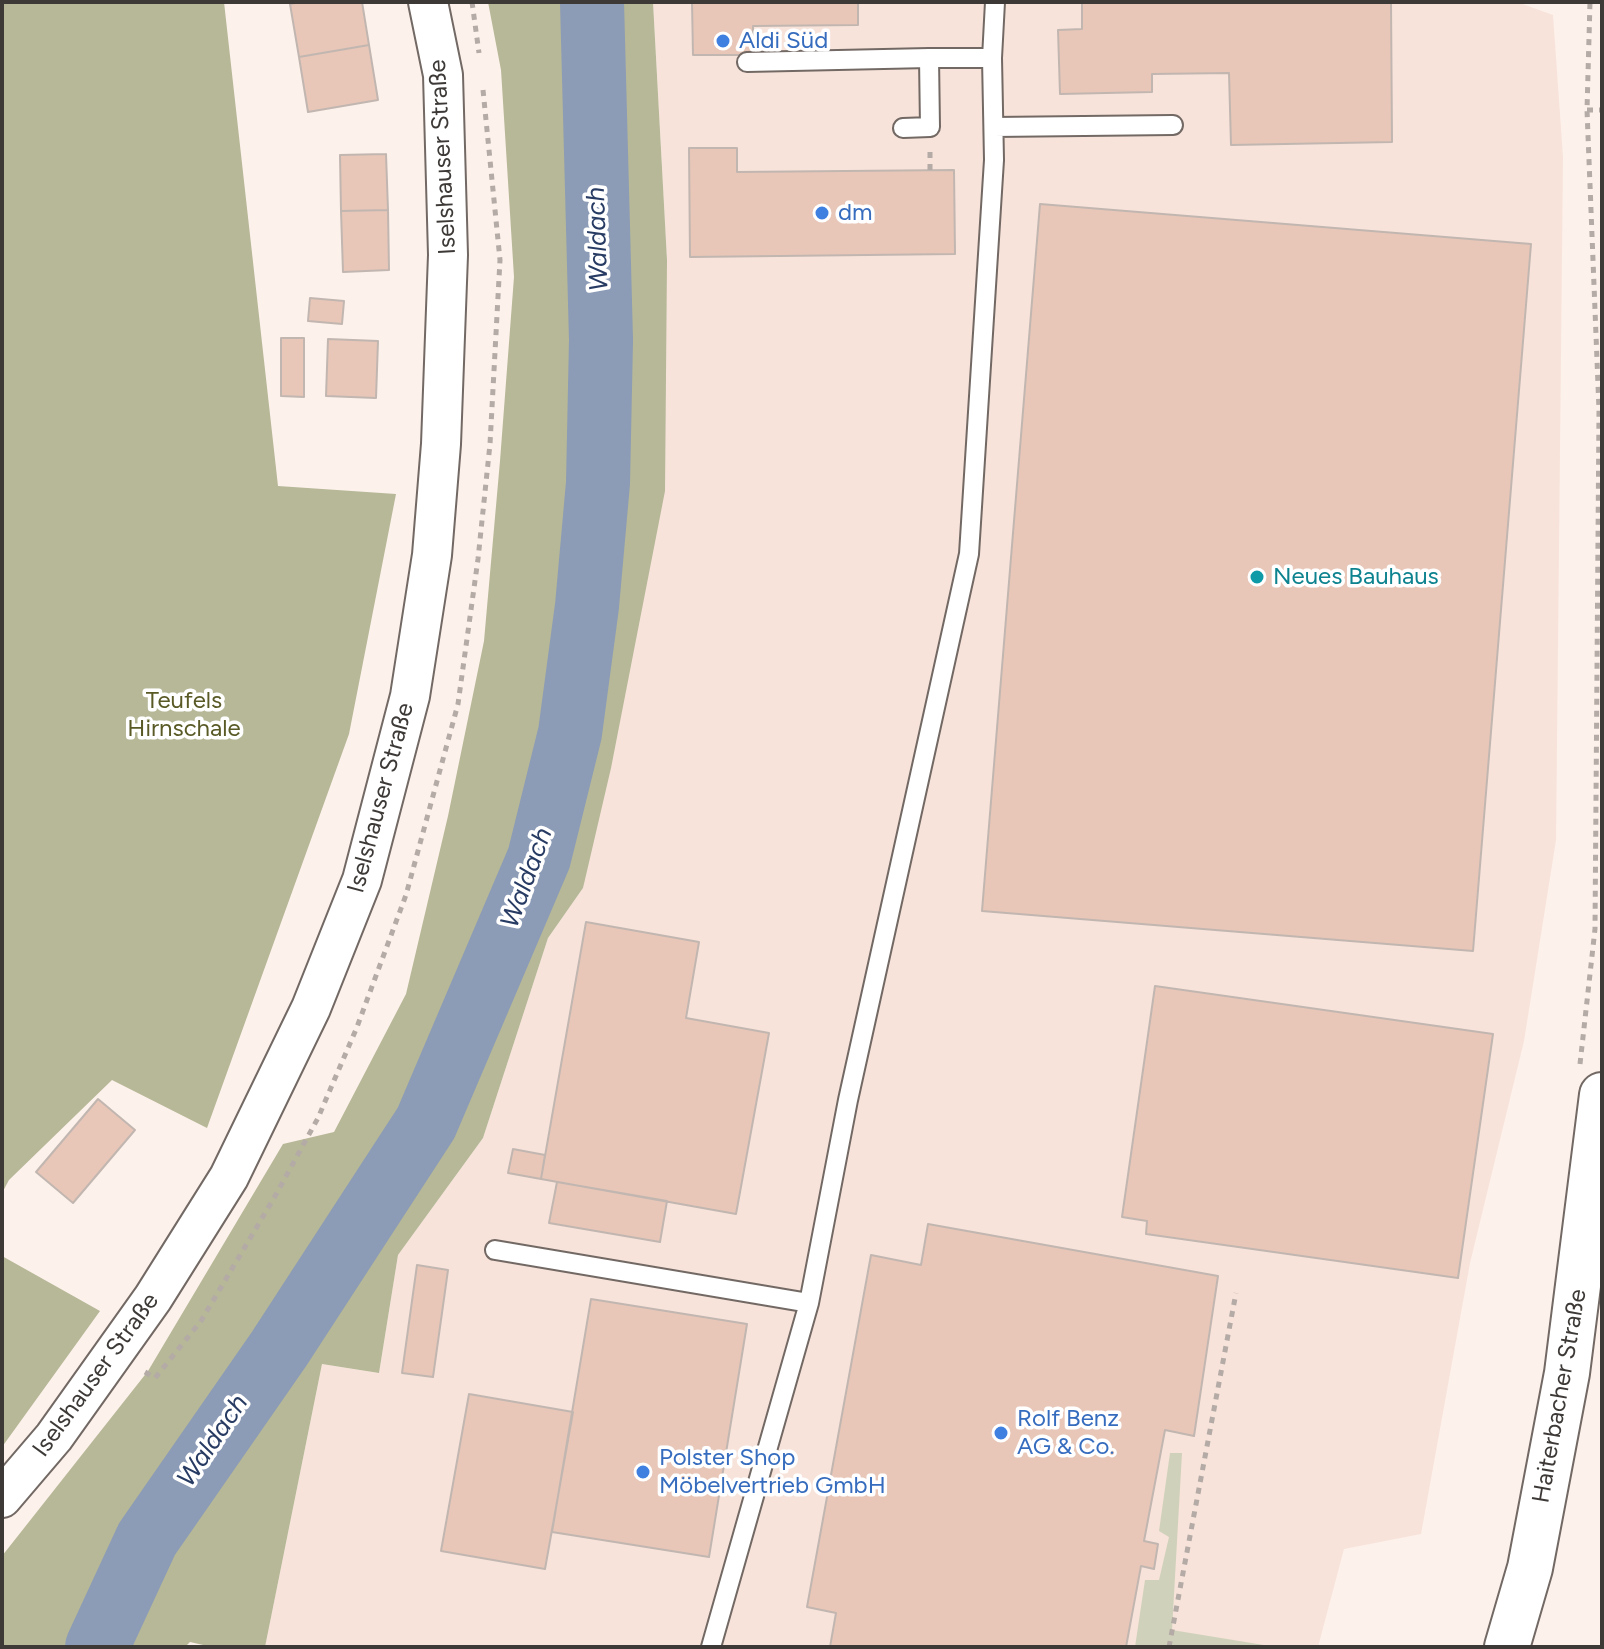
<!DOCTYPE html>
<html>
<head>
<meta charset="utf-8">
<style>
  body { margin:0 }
  #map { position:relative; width:1604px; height:1649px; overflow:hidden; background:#fdf1eb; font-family:Figtree,sans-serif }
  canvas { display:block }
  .frame { position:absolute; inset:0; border:4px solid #3d3937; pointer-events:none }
</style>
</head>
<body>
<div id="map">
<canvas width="1604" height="1649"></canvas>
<div class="frame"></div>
</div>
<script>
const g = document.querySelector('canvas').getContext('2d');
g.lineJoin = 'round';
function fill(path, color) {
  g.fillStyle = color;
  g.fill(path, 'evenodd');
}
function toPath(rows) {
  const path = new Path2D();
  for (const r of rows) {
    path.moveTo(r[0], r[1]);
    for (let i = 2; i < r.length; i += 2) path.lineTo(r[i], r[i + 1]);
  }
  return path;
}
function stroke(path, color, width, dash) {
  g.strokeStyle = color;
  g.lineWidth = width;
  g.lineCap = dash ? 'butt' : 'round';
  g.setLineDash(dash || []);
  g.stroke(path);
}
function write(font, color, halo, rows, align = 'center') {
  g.font = font + ' Figtree,sans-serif';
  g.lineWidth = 7;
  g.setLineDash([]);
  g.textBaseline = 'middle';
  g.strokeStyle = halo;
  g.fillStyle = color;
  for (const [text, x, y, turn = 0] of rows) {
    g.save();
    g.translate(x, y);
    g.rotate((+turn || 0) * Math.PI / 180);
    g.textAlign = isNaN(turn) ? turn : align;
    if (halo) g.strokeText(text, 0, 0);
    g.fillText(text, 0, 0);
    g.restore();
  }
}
const built = toPath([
  [653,2,1517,2,1553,15,1563,157,1556,840,1524,1041,1470,1263,1421,1534,1344,1549,1318,1647,265,1647,322,1364,379,1373,398,1255,483,1138,548,938,583,888,667,260]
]);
const green = toPath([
  [1170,1453,1182,1453,1172,1630,1276,1647,1135,1647,1145,1580,1159,1580,1169,1537,1159,1531]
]);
const forest = toPath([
  [2,2,224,2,278,486,396,494,349,734,207,1128,112,1080,9,1180,2,1193],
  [488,2,653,2,667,260,665,491,611,768,583,888,548,938,483,1138,398,1255,379,1373,322,1364,265,1647,212,1647,190,1642,185,1647,2,1647,2,1556,148,1371,283,1144,334,1132,406,994,448,816,484,641,500,461,514,277,501,70],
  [2,1256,100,1311,2,1447]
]);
const river = toPath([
  [97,1647,147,1539,279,1349,426,1123,539,858,570,733,587,606,598,483,601,340,592,2]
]);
const building = toPath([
  [300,2,362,2,369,45,299,57,290,4,300,2],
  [692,2,858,2,858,25,753,26,753,55,693,55,692,2],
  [1082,2,1391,2,1392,142,1231,145,1229,73,1152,74,1152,92,1060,94,1058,30,1082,29,1082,2],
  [369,45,378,100,308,112,299,57,369,45],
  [689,148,737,148,737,172,954,170,955,254,690,257,689,148],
  [386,154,388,210,341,211,340,155,386,154],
  [1040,204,1531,244,1473,951,982,911,1040,204],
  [388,210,389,270,343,272,341,211,388,210],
  [310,298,344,301,342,324,308,321,310,298],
  [281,338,304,338,304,397,281,396,281,338],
  [328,339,378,341,376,398,326,396,328,339],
  [586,922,699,942,686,1018,769,1033,736,1214,541,1179,586,922],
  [1155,986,1493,1034,1458,1278,1146,1234,1147,1221,1122,1217,1155,986],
  [98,1099,135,1130,73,1203,36,1172,98,1099],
  [513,1149,545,1155,541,1179,508,1173,513,1149],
  [557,1182,667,1201,660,1242,549,1223,557,1182],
  [928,1224,1218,1276,1194,1436,1165,1430,1144,1541,1158,1544,1154,1569,1141,1566,1126,1647,830,1647,836,1613,807,1607,871,1255,921,1265,928,1224],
  [417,1265,448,1270,433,1377,402,1373,417,1265],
  [591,1299,747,1324,709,1557,552,1532,591,1299],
  [469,1394,573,1412,545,1569,441,1551,469,1394]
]);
const path = toPath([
  [472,2,479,53],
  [1587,110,1602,110],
  [930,152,930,171],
  [1580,1064,1595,929,1599,410,1587,110,1590,2],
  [145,1372,155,1378,201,1321,274,1198,318,1118,357,1027,406,895,458,704,478,559,490,444,500,260,483,90],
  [1169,1647,1236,1293]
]);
const service = toPath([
  [747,62,929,58],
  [994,127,1173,125],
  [903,128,930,127,929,58,992,58],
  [495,1250,809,1303],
  [711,1647,809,1303,848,1100,969,554,994,160,992,58,995,2]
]);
const minor = toPath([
  [2,1498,54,1437,153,1298,229,1177,311,1008,362,880,410,696,432,555,441,444,448,255,443,75,428,2]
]);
const primary = toPath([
  [1507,1647,1530,1568,1567,1373,1602,1095]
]);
const markers = [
  [723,41,8,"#3f7fe0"],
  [822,213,8,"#3f7fe0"],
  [1257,577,8,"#0f9aa8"],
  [1001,1433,8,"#3f7fe0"],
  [643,1472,8,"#3f7fe0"]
];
const shopNames = [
  ["Aldi Süd",739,41],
  ["dm",838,213],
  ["Rolf Benz",1017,1419],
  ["AG & Co.",1017,1447],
  ["Polster Shop",659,1458],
  ["Möbelvertrieb GmbH",659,1486]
];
const streetNames = [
  ["Iselshauser Straße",443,157,-93],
  ["Iselshauser Straße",381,798,-75],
  ["Iselshauser Straße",96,1375,-54],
  ["Haiterbacher Straße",1560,1396,-80]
];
const cultureNames = [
  ["Neues Bauhaus",1273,577]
];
const parkNames = [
  ["Teufels",184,701],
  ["Hirnschale",184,729]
];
const waterNames = [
  ["Waldach",598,239,-92],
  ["Waldach",527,878,-70],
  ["Waldach",213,1441,-56]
];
fill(built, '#f7e3da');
fill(green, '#d0d1bb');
fill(forest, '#b6b898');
stroke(river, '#8c9bb6', 64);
fill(building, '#e8c7b8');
stroke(building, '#c2b6b1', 2);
stroke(service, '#736964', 22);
stroke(minor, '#736964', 42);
stroke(primary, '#736964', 48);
stroke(path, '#b4aba6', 5, [6, 6]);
stroke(service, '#fff', 18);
stroke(minor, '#fff', 38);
stroke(primary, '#fff', 44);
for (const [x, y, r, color] of markers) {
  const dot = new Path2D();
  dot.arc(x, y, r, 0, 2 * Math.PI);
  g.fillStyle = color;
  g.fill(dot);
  stroke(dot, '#fff', 3);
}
write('24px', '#366cbe', '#fff', shopNames, 'left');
write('24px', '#3d3937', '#fff', streetNames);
write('24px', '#0d838f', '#fff', cultureNames, 'left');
write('24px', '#595a26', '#fff', parkNames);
write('italic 26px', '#273b63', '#fff', waterNames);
</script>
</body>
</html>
